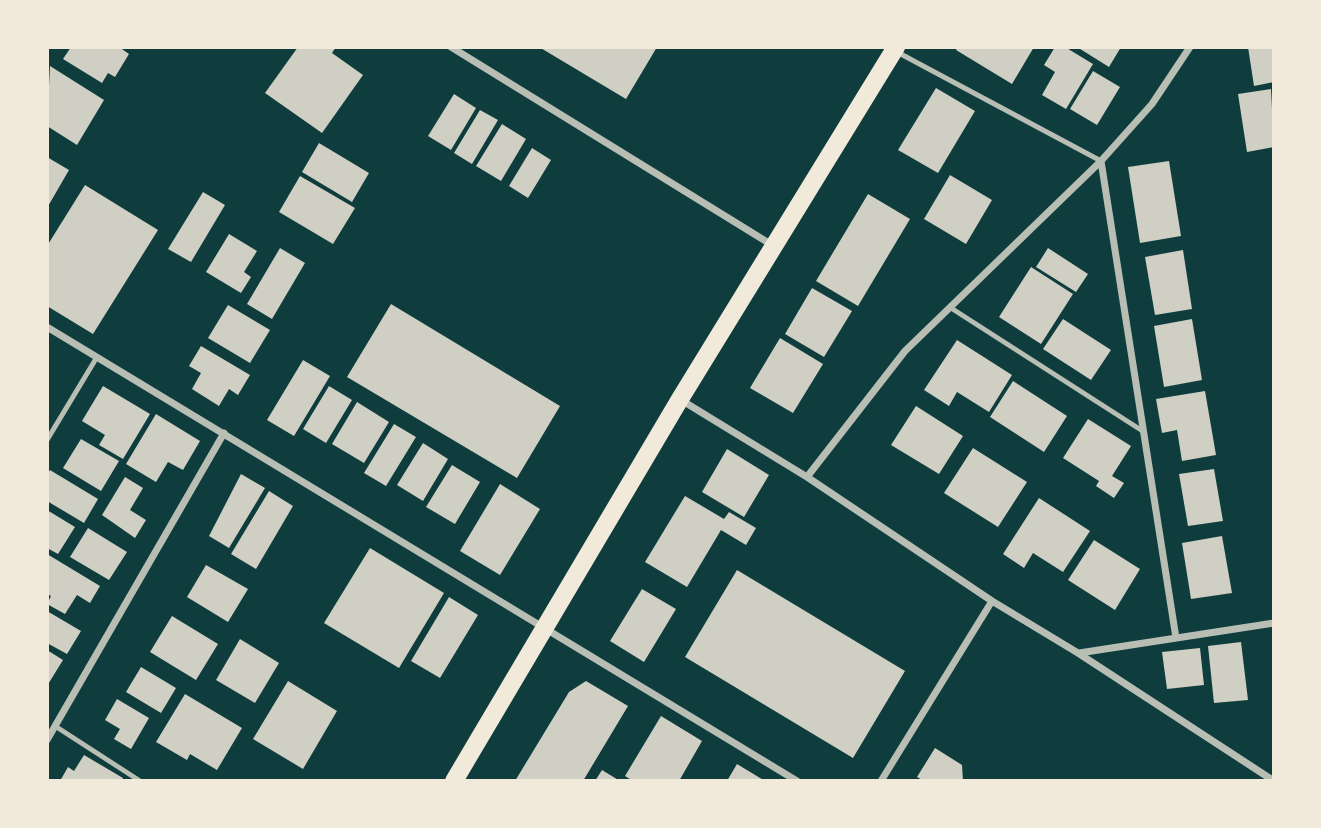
<!DOCTYPE html>
<html>
<head>
<meta charset="utf-8">
<style>
  body { margin:0 }
  #map { position:relative; width:1321px; height:828px; overflow:hidden; background:#0f3d3e; font-family:"PT Sans",sans-serif }
  canvas { display:block }
  .frame { position:absolute; inset:0; border:49px solid #f1e9da; pointer-events:none }
</style>
</head>
<body>
<div id="map">
<canvas width="1321" height="828"></canvas>
<div class="frame"></div>
</div>
<script>
const g = document.querySelector('canvas').getContext('2d');
g.lineJoin = 'round';
function fill(path, color) {
  g.fillStyle = color;
  g.fill(path, 'evenodd');
}
function toPath(rows) {
  const path = new Path2D();
  for (const r of rows) {
    path.moveTo(r[0], r[1]);
    for (let i = 2; i < r.length; i += 2) path.lineTo(r[i], r[i + 1]);
  }
  return path;
}
function stroke(path, color, width, dash) {
  g.strokeStyle = color;
  g.lineWidth = width;
  g.lineCap = dash ? 'butt' : 'round';
  g.setLineDash(dash || []);
  g.stroke(path);
}
const building = toPath([
  [71,47,119,47,129,54,115,77,108,73,102,83,63,59],
  [298,47,336,47,332,53,363,75,322,133,265,93],
  [539,47,657,47,626,99],
  [958,47,1034,47,1012,84,956,50],
  [1055,47,1065,47,1093,64,1066,109,1042,95,1055,72,1044,65],
  [1077,47,1121,47,1109,67],
  [1248,47,1274,47,1274,82,1254,86],
  [50,66,104,100,77,145,47,126],
  [1093,71,1120,87,1097,125,1070,109],
  [936,88,975,111,938,173,898,150],
  [1271,89,1274,147,1247,152,1238,94],
  [454,94,476,108,451,150,428,136],
  [480,110,498,120,472,164,454,153],
  [502,124,526,139,501,181,476,166],
  [319,143,369,173,352,202,302,172],
  [532,148,551,160,528,198,509,186],
  [47,157,69,170,47,208],
  [1169,161,1181,236,1140,243,1128,167],
  [950,175,992,200,966,244,924,219],
  [300,176,355,208,333,244,279,212],
  [85,185,158,230,93,334,47,306,47,246],
  [203,192,225,205,191,262,168,249],
  [868,194,910,219,858,306,816,281],
  [229,234,257,251,244,272,251,277,241,293,206,272],
  [280,248,305,263,272,319,247,304],
  [1048,248,1088,274,1076,292,1036,267],
  [1183,250,1192,309,1155,315,1145,257],
  [1031,267,1073,294,1041,344,999,317],
  [812,288,852,311,824,357,785,334],
  [391,304,560,406,517,478,347,377],
  [228,305,270,330,250,363,208,338],
  [1063,319,1111,350,1091,380,1043,349],
  [1192,319,1202,380,1164,387,1154,326],
  [780,338,823,364,793,413,750,388],
  [957,340,1012,375,989,412,957,392,949,406,924,390],
  [201,346,250,375,238,395,229,389,219,406,192,389,201,373,189,366],
  [303,360,330,376,294,436,267,420],
  [1013,381,1067,416,1044,452,990,417],
  [103,386,150,414,123,459,99,445,105,435,82,421],
  [329,386,352,400,326,443,303,429],
  [1205,391,1216,455,1182,461,1177,430,1162,433,1156,399],
  [357,402,389,422,364,463,332,444],
  [916,406,963,436,939,474,891,445],
  [156,414,200,441,183,470,168,462,156,482,126,464],
  [1088,419,1131,446,1112,476,1124,483,1114,498,1096,486,1099,481,1063,458],
  [394,424,416,437,386,486,364,473],
  [81,439,119,461,101,491,63,468],
  [423,443,448,459,423,501,397,485],
  [973,448,1027,482,998,527,944,493],
  [727,449,769,475,744,517,702,492],
  [452,465,480,482,455,524,426,507],
  [1214,469,1223,521,1188,526,1179,474],
  [50,470,98,499,84,523,47,501,47,475],
  [241,474,265,488,229,548,209,536],
  [125,477,143,488,130,510,146,520,135,538,102,515],
  [500,484,540,509,500,575,460,551],
  [269,491,293,506,256,569,231,554],
  [685,496,724,519,729,512,756,528,746,545,721,530,687,587,645,562],
  [1039,498,1090,531,1063,572,1033,553,1024,568,1003,554],
  [47,510,75,527,58,554,47,548],
  [88,528,127,552,109,580,70,557],
  [1222,536,1232,593,1191,599,1182,543],
  [1094,540,1140,569,1115,610,1068,580],
  [370,548,444,593,399,668,324,623],
  [47,554,100,586,90,603,77,595,65,614,47,604,51,596,47,594],
  [206,565,248,589,228,622,187,597],
  [737,570,905,671,853,758,685,657],
  [642,589,676,609,644,662,610,641],
  [449,597,478,615,440,678,411,661],
  [47,611,81,631,67,654,47,643],
  [172,616,218,644,196,680,150,652],
  [240,639,279,663,255,703,216,680],
  [1241,642,1248,700,1214,703,1208,646],
  [1200,648,1204,685,1167,689,1162,652],
  [47,650,63,660,47,686],
  [141,667,176,688,161,713,126,692],
  [288,681,337,711,303,769,253,739],
  [586,681,628,706,583,781,515,781,569,692],
  [185,694,242,728,217,770,190,754,187,760,156,742],
  [117,699,149,718,131,749,114,739,120,729,105,720],
  [661,716,702,741,679,781,633,781,625,776],
  [935,748,962,765,963,781,924,781,917,777],
  [84,755,123,778,122,781,60,781,68,767,74,771],
  [737,764,765,781,727,781],
  [602,770,620,781,595,781]
]);
const service = toPath([
  [897,52,1101,161],
  [951,308,1141,430],
  [47,440,97,357],
  [55,726,140,781]
]);
const minor = toPath([
  [451,47,772,245],
  [1101,161,1176,638],
  [47,327,797,781],
  [681,400,807,477,992,601,1078,653,1274,781],
  [807,477,905,351,1101,161,1152,104,1190,47],
  [1079,653,1274,623],
  [47,740,224,433],
  [881,781,992,601]
]);
const primary = toPath([
  [454,781,680,399,896,47]
]);
fill(building, '#cfcfc3');
stroke(service, '#b8beb3', 5);
stroke(minor, '#b8beb3', 7);
stroke(primary, '#f1e9da', 18);
</script>
</body>
</html>
